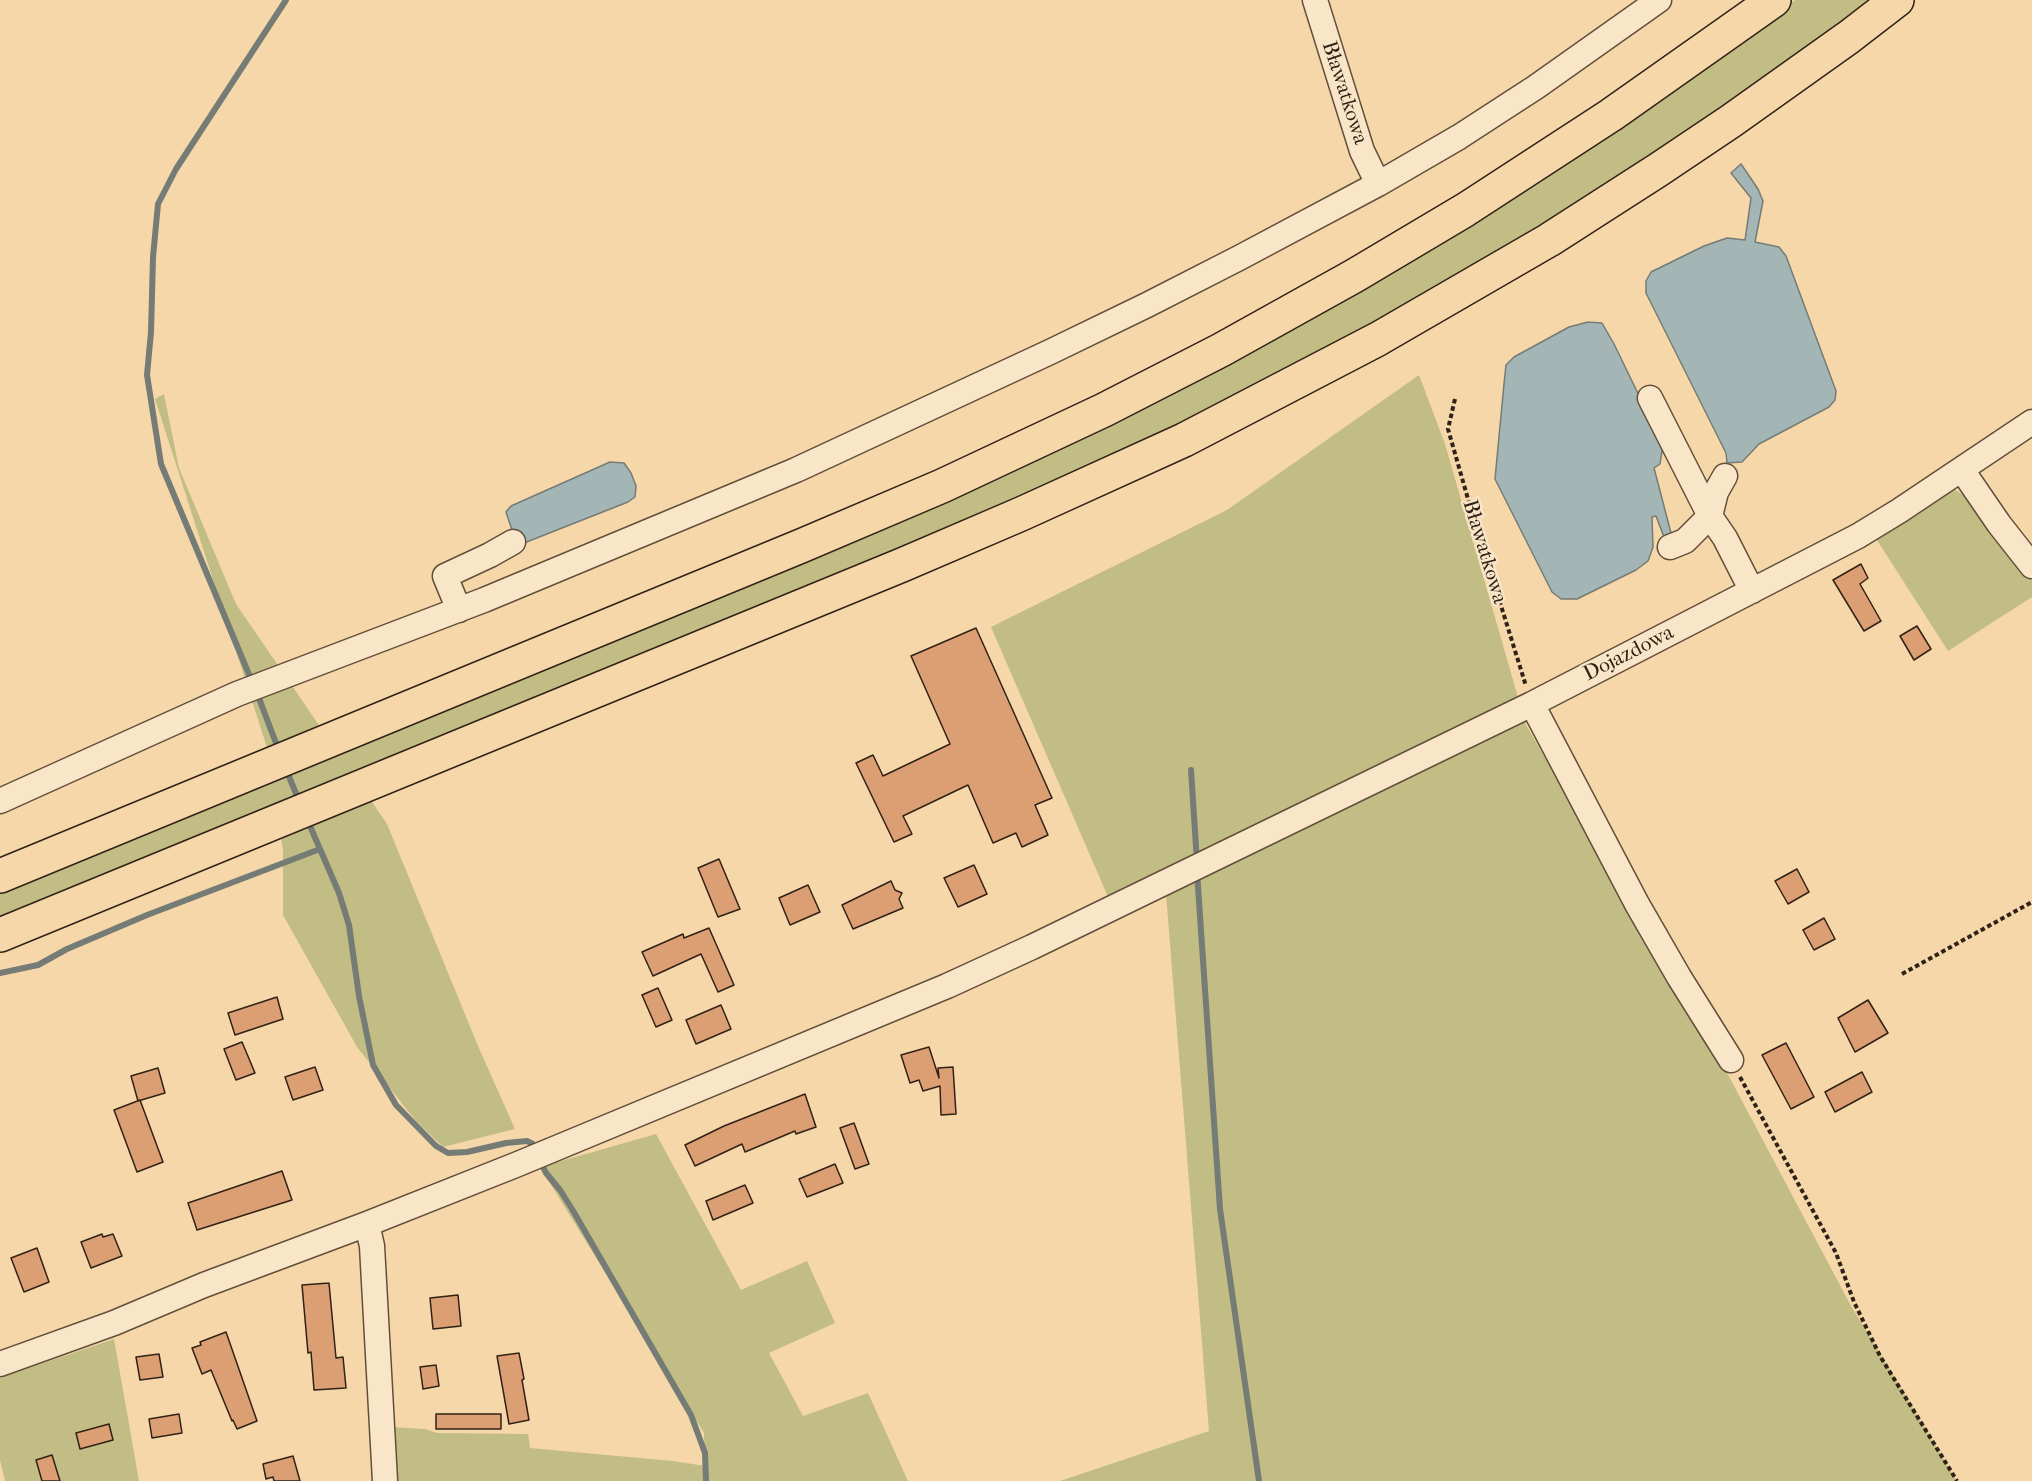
<!DOCTYPE html>
<html>
<head>
<meta charset="utf-8">
<style>
  body { margin:0 }
  canvas { display:block; background:#f6d7a9 }
</style>
</head>
<body>
<canvas width="2032" height="1481"></canvas>
<script>
const g = document.querySelector('canvas').getContext('2d');
g.lineJoin = 'round';
function fill(path, color) {
  g.fillStyle = color;
  g.fill(path, 'evenodd');
}
function toPath(rows) {
  const path = new Path2D();
  for (const r of rows) {
    path.moveTo(r[0], r[1]);
    for (let i = 2; i < r.length; i += 2) path.lineTo(r[i], r[i + 1]);
  }
  return path;
}
function stroke(path, color, width, dash) {
  g.strokeStyle = color;
  g.lineWidth = width;
  g.lineCap = dash ? 'butt' : 'round';
  g.setLineDash(dash || []);
  g.stroke(path);
}
function write(font, color, halo, rows, align = 'center') {
  g.font = font + ' "IM FELL French Canon",serif';
  g.lineWidth = 5;
  g.setLineDash([]);
  g.textBaseline = 'middle';
  g.strokeStyle = halo;
  g.fillStyle = color;
  for (const [text, x, y, turn = 0] of rows) {
    g.save();
    g.translate(x, y);
    g.rotate((+turn || 0) * Math.PI / 180);
    g.textAlign = isNaN(turn) ? turn : align;
    if (halo) g.strokeText(text, 0, 0);
    g.fillText(text, 0, 0);
    g.restore();
  }
}
const green = toPath([
  [1795,0,1873,0,1813,46,1536,232,1292,371,1079,474,356,778,387,824,478,1046,515,1129,443,1147,416,1121,357,1047,283,915,283,850,277,810,0,924,0,886,271,760,155,399,164,394,179,468,236,604,336,750,1059,444,1780,12],
  [1419,375,1445,444,1526,725,1708,1037,1850,1304,1957,1481,1060,1481,1209,1431,1166,894,1109,899,991,627,1227,510],
  [1955,490,1972,500,2032,581,2032,597,1948,651,1875,537,1937,496],
  [656,1134,741,1290,807,1261,835,1323,769,1353,803,1416,868,1393,908,1481,394,1481,391,1427,425,1429,437,1433,528,1434,530,1448,673,1461,705,1466,704,1433,540,1167],
  [114,1339,139,1481,5,1481,0,1460,0,1378]
]);
const water = toPath([
  [1741,164,1758,189,1763,201,1755,242,1779,247,1786,256,1836,391,1835,400,1829,407,1759,444,1742,462,1727,463,1726,453,1646,293,1646,281,1651,272,1704,246,1727,238,1745,240,1751,198,1731,173,1741,164],
  [1588,322,1602,323,1614,344,1663,445,1660,464,1654,468,1671,533,1664,537,1656,516,1652,517,1653,547,1648,561,1636,570,1577,599,1561,599,1552,592,1495,479,1504,384,1506,365,1514,357,1569,327,1588,322],
  [610,462,624,463,631,473,636,486,635,497,628,502,524,543,513,533,506,512,511,506,610,462]
]);
const stream = toPath([
  [253,684,161,464,147,375,151,332,153,257,158,204,176,169,286,0],
  [257,693,279,751],
  [286,769,299,801],
  [1191,770,1197,862],
  [307,819,339,893,349,925,359,996,373,1065,396,1105,436,1146,448,1153,467,1152,506,1143,527,1141,533,1144,536,1152],
  [1197,872,1220,1209,1259,1481],
  [0,973,38,965,67,949,147,915,320,849],
  [540,1161,546,1173,560,1190,572,1209,691,1415,705,1453,706,1481]
]);
const building = toPath([
  [1861,564,1868,578,1860,584,1881,621,1864,631,1833,580,1861,564],
  [1917,626,1931,649,1914,660,1900,636,1917,626],
  [976,628,1052,798,1035,805,1048,835,1022,847,1016,833,993,843,968,785,903,816,912,834,894,842,856,763,873,755,883,776,950,744,911,656,976,628],
  [719,859,740,909,718,917,698,868,719,859],
  [974,865,987,894,958,907,944,878,974,865],
  [1797,869,1809,892,1788,904,1775,881,1797,869],
  [891,881,895,890,902,893,899,899,903,908,853,929,842,905,891,881],
  [808,885,820,912,790,925,779,898,808,885],
  [1824,918,1835,939,1814,950,1803,930,1824,918],
  [709,928,734,985,718,992,701,954,653,976,642,952,683,934,684,938,709,928],
  [658,988,672,1020,656,1027,642,995,658,988],
  [277,997,283,1019,235,1035,228,1013,277,997],
  [1868,1000,1888,1033,1855,1052,1838,1018,1868,1000],
  [721,1005,731,1029,696,1044,686,1020,721,1005],
  [242,1042,255,1073,236,1080,224,1049,242,1042],
  [1786,1043,1814,1097,1791,1109,1762,1055,1786,1043],
  [929,1047,939,1078,938,1068,953,1067,956,1114,941,1115,940,1086,923,1091,919,1080,910,1083,901,1055,929,1047],
  [315,1067,323,1090,293,1100,285,1077,315,1067],
  [158,1068,165,1093,138,1101,131,1076,158,1068],
  [1862,1072,1872,1092,1835,1112,1825,1092,1862,1072],
  [805,1094,816,1127,796,1134,795,1131,745,1152,742,1144,695,1166,685,1145,724,1126,805,1094],
  [140,1100,163,1162,137,1172,114,1110,140,1100],
  [854,1123,869,1164,855,1169,840,1128,854,1123],
  [835,1164,843,1183,807,1197,799,1179,835,1164],
  [282,1171,292,1200,197,1230,188,1203,282,1171],
  [745,1185,753,1203,713,1220,706,1201,745,1185],
  [102,1234,103,1237,113,1234,122,1256,91,1268,81,1242,102,1234],
  [37,1248,49,1282,24,1292,11,1258,37,1248],
  [329,1283,336,1358,343,1357,346,1388,314,1390,311,1352,308,1353,302,1285,329,1283],
  [458,1295,461,1326,433,1329,430,1298,458,1295],
  [226,1332,257,1421,237,1429,233,1420,232,1421,211,1370,202,1374,192,1348,201,1345,200,1342,226,1332],
  [519,1353,524,1379,522,1380,529,1420,509,1424,497,1356,519,1353],
  [159,1354,163,1377,140,1380,136,1357,159,1354],
  [436,1365,439,1386,423,1389,420,1367,436,1365],
  [179,1414,182,1433,152,1438,149,1419,179,1414],
  [436,1414,501,1414,501,1429,436,1429,436,1414],
  [109,1424,113,1440,80,1449,76,1433,109,1424],
  [52,1455,60,1481,42,1481,36,1460,52,1455],
  [293,1456,300,1481,274,1481,273,1477,266,1479,263,1464,293,1456]
]);
const path = toPath([
  [1455,399,1448,429,1470,506,1526,686],
  [1902,974,2032,902],
  [1740,1077,1836,1253,1854,1302,1880,1356,1957,1481]
]);
const minor = toPath([
  [1315,0,1362,151,1378,184],
  [1650,398,1710,516,1725,538,1752,591],
  [1962,470,1999,524,2032,566],
  [1670,547,1685,541,1710,516,1716,492,1725,476],
  [459,610,445,576,490,555,513,542],
  [1532,704,1637,904,1679,977,1731,1060],
  [0,801,237,694,484,600,796,470,1050,352,1147,305,1239,258,1378,184,1459,137,1536,87,1659,0],
  [367,1224,372,1246,385,1481],
  [0,1364,114,1323,204,1285,367,1224,518,1164,947,986,1032,947,1532,704,1858,536,1899,511,2032,422]
]);
const highway = toPath([
  [0,876,801,546,942,486,1104,410,1221,350,1354,276,1465,210,1611,115,1774,0],
  [0,935,902,565,1021,514,1184,440,1378,339,1549,240,1658,170,1731,121,1849,37,1897,0]
]);
const streetNames = [
  ["Bławatkowa",1344,93,72],
  ["Bławatkowa",1484,552,73],
  ["Dojazdowa",1629,654,-27]
];
fill(green, '#c2bd84');
fill(water, '#a3b6b5');
stroke(water, '#757b75', 1.5);
stroke(stream, '#757b75', 6);
fill(building, '#dc9e73');
stroke(building, '#302216', 1.5);
stroke(minor, '#624f3b', 27);
stroke(highway, '#302216', 36);
stroke(path, '#302216', 4, [4.5, 3]);
stroke(minor, '#f9e5c7', 24);
stroke(highway, '#f6d7a9', 33);
write('21px', '#302216', '#f9e5c7', streetNames);
</script>
</body>
</html>
